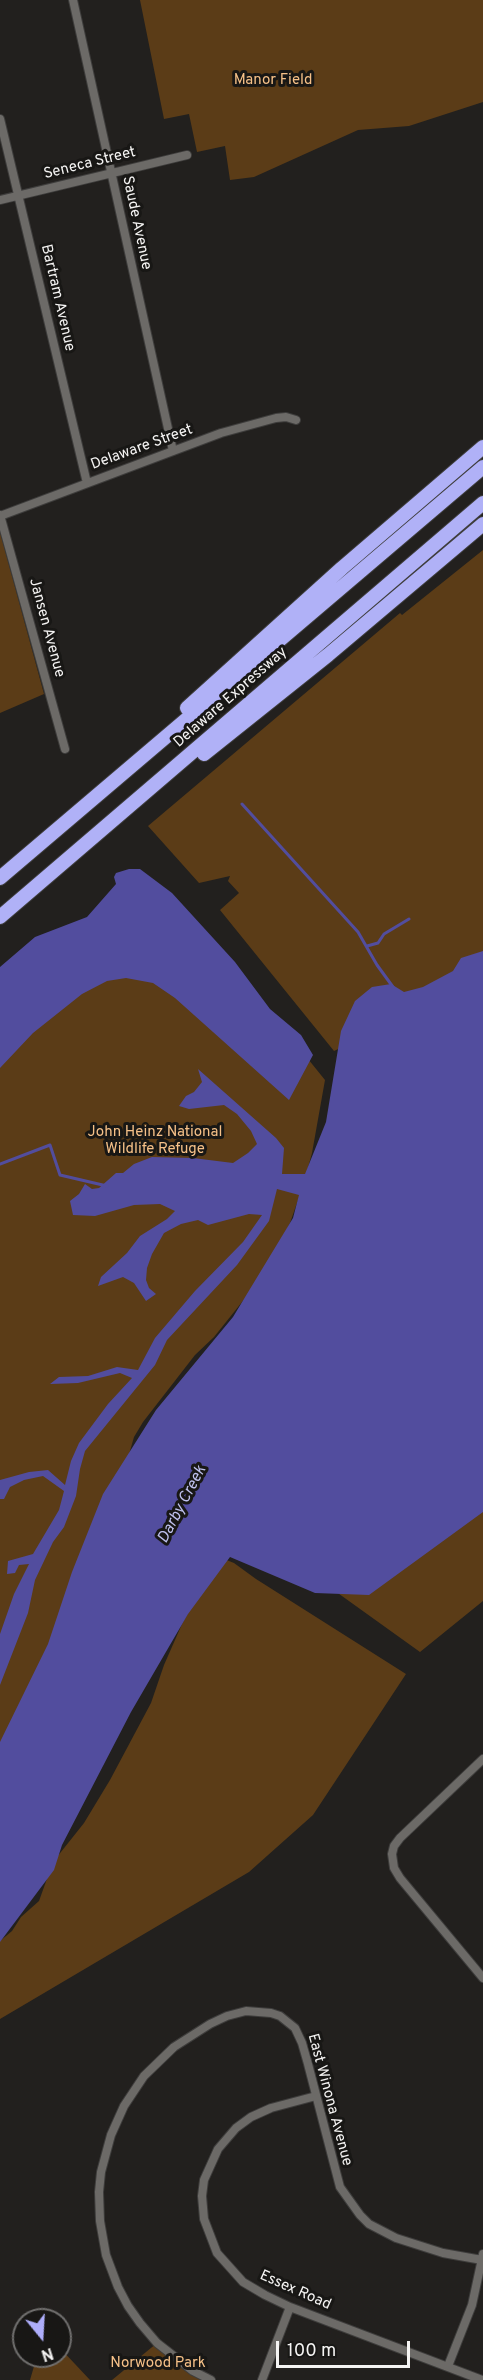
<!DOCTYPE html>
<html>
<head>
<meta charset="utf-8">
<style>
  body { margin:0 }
  #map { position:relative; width:483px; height:2380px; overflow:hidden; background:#22201e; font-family:Overpass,sans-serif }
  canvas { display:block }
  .north { position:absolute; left:12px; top:2308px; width:60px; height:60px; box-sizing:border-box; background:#181715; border:2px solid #706f6e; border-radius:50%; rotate:162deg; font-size:16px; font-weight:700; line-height:24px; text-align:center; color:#f5f4f3 }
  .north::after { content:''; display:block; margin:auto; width:21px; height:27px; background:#aeaefb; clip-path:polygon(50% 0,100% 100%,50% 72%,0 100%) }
  .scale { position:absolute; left:276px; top:2341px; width:134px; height:27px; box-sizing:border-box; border:3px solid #f5f4f3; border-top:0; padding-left:8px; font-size:18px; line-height:21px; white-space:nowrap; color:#f5f4f3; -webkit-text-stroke:4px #181715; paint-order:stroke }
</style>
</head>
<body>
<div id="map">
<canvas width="483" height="2380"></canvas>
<div class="north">N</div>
<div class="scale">100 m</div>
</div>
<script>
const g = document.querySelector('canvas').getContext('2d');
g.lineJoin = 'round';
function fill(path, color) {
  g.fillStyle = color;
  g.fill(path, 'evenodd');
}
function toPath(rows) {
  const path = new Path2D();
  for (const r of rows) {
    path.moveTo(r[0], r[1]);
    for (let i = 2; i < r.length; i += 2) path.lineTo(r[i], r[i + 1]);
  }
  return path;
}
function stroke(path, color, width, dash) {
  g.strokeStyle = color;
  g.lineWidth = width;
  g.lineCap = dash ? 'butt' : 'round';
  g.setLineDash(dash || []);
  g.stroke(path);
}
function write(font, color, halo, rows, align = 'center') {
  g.font = font + ' Overpass,sans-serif';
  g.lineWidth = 6;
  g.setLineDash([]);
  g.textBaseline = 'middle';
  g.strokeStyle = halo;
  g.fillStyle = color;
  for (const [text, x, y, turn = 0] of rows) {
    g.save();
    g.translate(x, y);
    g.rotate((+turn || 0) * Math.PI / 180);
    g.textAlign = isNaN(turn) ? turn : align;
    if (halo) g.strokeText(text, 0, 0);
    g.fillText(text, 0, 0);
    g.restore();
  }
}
const green = toPath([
  [140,0,483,0,483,102,409,126,358,130,254,177,230,180,225,146,197,152,189,114,164,119],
  [0,532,44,694,0,713],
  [483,550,483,982,334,1051,220,910,239,893,228,881,230,876,199,883,148,826,400,613,402,615],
  [220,950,325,1080,312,1153,303,1186,290,1223,262,1277,214,1337,195,1355,143,1422,134,1437,128,1458,130,1484,0,1746,0,1047,84,981],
  [483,1452,483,1601,420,1652,236,1520],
  [219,1557,234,1563,256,1579,406,1674,313,1815,249,1872,0,2019,0,1941,12,1931,21,1917,39,1901,53,1862,84,1823,110,1780,151,1703,164,1665,182,1624],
  [157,2343,175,2358,214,2380,112,2380],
  [60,2348,90,2380,30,2380,37,2356,60,2356]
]);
const water = toPath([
  [129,869,140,869,172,893,235,962,270,1009,301,1035,313,1055,289,1100,175,998,153,983,126,978,107,981,82,994,33,1033,0,1068,0,967,35,937,87,917,116,884,114,877,116,873],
  [483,951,483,1512,369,1595,315,1593,230,1557,188,1614,131,1712,62,1845,54,1870,0,1942,0,1742,48,1644,72,1572,103,1494,156,1410,233,1317,293,1218,299,1195,277,1189,269,1221,237,1265,167,1340,155,1365,85,1451,80,1469,76,1496,64,1527,53,1542,35,1580,28,1613,0,1685,0,1634,14,1594,29,1564,19,1565,15,1573,7,1574,8,1561,33,1554,59,1510,64,1491,43,1476,24,1480,10,1487,4,1499,0,1499,0,1480,29,1472,48,1470,65,1485,71,1461,79,1443,108,1404,132,1378,120,1373,78,1383,50,1384,59,1377,88,1376,117,1367,138,1370,155,1338,195,1291,243,1242,262,1215,249,1214,208,1225,198,1220,181,1224,164,1233,152,1254,147,1268,146,1280,149,1288,156,1294,146,1301,134,1283,123,1277,98,1286,101,1277,127,1253,140,1236,167,1219,175,1211,160,1204,134,1205,95,1216,73,1215,70,1201,79,1194,85,1184,92,1189,99,1188,116,1173,123,1173,134,1164,152,1157,193,1158,233,1163,248,1153,257,1144,251,1131,237,1114,224,1105,189,1109,179,1106,186,1096,194,1092,202,1082,198,1069,276,1138,284,1148,282,1174,305,1174,326,1122,341,1031,355,1001,372,987,391,984,404,992,423,987,453,971,461,958]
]);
const stream = toPath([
  [242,804,358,932,377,965,393,987],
  [367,946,378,943,384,934,409,919],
  [0,1164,50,1145,60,1175,107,1186]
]);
const street = toPath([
  [73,0,173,451],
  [0,119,87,483],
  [0,200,187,155],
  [0,515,65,749],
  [0,516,221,433,276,418,286,417,296,420],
  [483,1759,400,1838,394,1846,392,1854,394,1868,400,1878,483,1978],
  [316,2096,271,2108,251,2117,236,2128,218,2149,204,2180,202,2196,204,2219,217,2253,243,2282,265,2295,290,2307,482,2380],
  [448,2366,472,2305,483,2254],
  [211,2380,193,2371,157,2343,140,2323,128,2306,118,2287,106,2255,100,2221,99,2192,101,2172,111,2135,124,2106,144,2076,174,2047,210,2024,227,2016,246,2011,271,2013,280,2016,295,2028,302,2043,308,2064,340,2187,360,2215,369,2224,396,2238,443,2253,482,2260],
  [262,2380,290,2307]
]);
const highway = toPath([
  [187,708,342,568,483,447],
  [204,754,328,655,483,524],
  [0,878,483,467],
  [0,917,483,503]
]);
const parkNames = [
  ["Manor Field",273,81],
  ["John Heinz National",155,1133],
  ["Wildlife Refuge",155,1150],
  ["Norwood Park",158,2364]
];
const streetNames = [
  ["Seneca Street",90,164,-14],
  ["Saude Avenue",136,223,78],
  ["Bartram Avenue",57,298,77],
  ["Delaware Street",142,448,-20],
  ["Jansen Avenue",46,628,75],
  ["Delaware Expressway",231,698,-41],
  ["East Winona Avenue",329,2100,75],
  ["Essex Road",295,2291,24]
];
const waterNames = [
  ["Darby Creek",183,1505,-62]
];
fill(green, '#5b3c17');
fill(water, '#524d9e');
stroke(stream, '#524d9e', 3);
stroke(street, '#3e3d3c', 10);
stroke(highway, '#3e3d3c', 16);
stroke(street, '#6c6a67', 8);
stroke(highway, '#b0b1f7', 14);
write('15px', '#f6c188', '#181715', parkNames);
write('15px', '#f5f4f3', '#181715', streetNames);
write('italic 16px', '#bec0ed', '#181715', waterNames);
</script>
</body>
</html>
